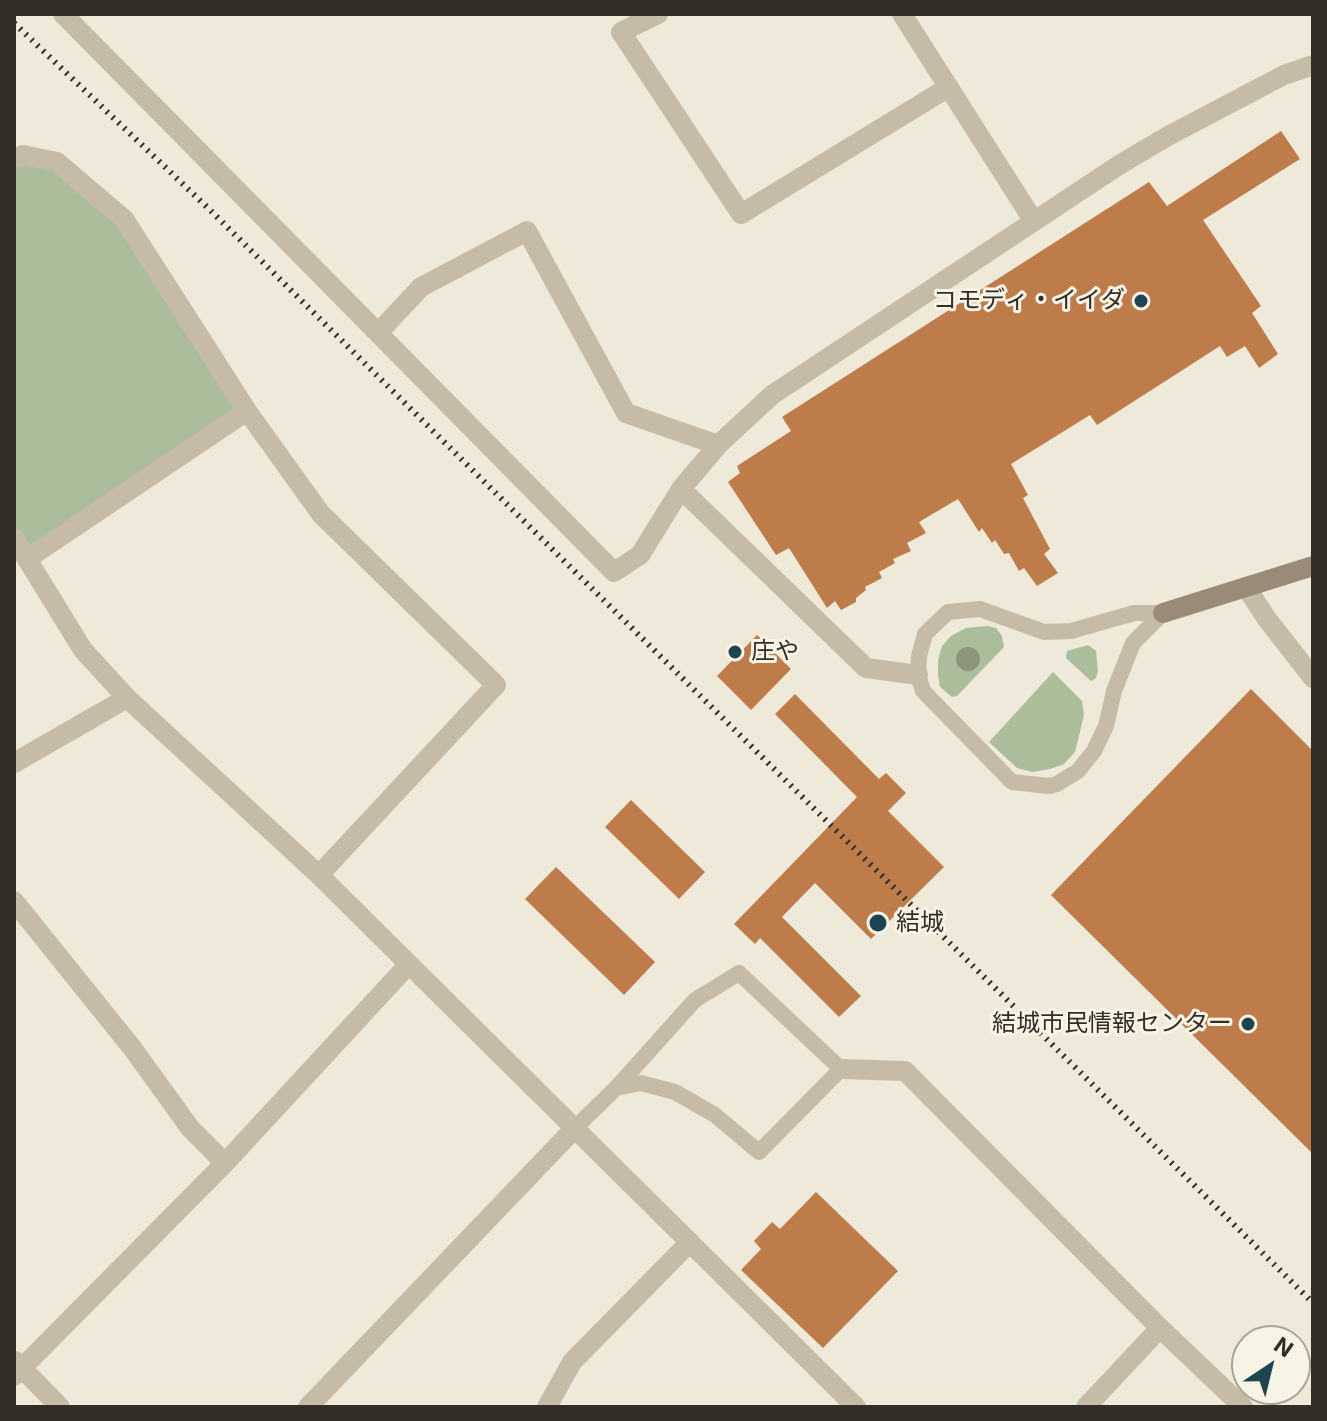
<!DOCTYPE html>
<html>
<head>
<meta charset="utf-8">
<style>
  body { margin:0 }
  #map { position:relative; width:1327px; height:1421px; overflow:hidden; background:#efe9d9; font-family:Inter,sans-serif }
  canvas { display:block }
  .frame { position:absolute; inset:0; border:16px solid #332d27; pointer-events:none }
  .north { position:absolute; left:1231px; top:1325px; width:80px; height:80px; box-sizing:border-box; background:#f7f3e5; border:2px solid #a9a499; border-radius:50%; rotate:35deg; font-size:22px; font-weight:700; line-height:32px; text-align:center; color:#332d27 }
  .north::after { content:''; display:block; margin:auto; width:28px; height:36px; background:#1f4451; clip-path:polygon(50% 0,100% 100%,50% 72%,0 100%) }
</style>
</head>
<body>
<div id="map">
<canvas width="1327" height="1421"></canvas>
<div class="frame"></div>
<div class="north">N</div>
</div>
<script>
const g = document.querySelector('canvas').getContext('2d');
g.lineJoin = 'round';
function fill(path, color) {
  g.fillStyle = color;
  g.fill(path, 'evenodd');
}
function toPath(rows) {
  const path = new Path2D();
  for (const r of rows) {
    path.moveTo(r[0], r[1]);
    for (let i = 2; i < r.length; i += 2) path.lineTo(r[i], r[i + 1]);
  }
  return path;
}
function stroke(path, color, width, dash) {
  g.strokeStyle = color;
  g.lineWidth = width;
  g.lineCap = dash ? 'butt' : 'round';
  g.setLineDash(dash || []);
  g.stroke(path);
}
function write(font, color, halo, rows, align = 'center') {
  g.font = font + ' Inter,"Noto Sans JP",sans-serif';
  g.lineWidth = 6;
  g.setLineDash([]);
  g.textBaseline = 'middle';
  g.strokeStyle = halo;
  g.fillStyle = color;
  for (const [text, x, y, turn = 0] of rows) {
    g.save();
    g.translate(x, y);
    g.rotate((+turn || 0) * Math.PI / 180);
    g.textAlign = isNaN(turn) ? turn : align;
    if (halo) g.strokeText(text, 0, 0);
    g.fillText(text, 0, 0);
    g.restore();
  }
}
const green = toPath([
  [14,159,57,162,124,219,247,411,22,550,14,538],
  [987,626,996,628,1002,636,1004,647,957,696,952,697,940,687,938,675,938,660,942,646,951,636,966,628],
  [1088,645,1096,651,1098,671,1096,678,1091,681,1066,658,1067,651],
  [1053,672,1082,701,1084,715,1075,752,1064,764,1050,769,1032,772,1017,768,989,742]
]);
const building = toPath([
  [1281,131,1300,159,1203,220,1261,306,1252,313,1278,354,1259,368,1245,346,1227,357,1220,346,1097,425,1090,415,1011,464,1028,495,1023,498,1050,549,1044,554,1058,573,1037,586,1024,568,1019,571,1009,553,1004,554,995,540,992,543,982,528,979,532,958,499,919,522,926,533,907,543,911,551,893,559,895,563,879,572,882,578,865,587,866,590,856,598,856,602,841,610,835,601,827,608,789,548,776,555,728,482,740,473,737,466,791,431,782,417,1149,182,1167,206],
  [757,635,791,669,751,710,717,676],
  [1251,689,1313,751,1313,1154,1051,895],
  [795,694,879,779,886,773,906,793,888,811,944,867,871,939,815,883,782,917,861,996,839,1017,760,938,755,944,734,924,857,797,775,714],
  [631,800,705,872,679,899,605,827],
  [556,867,655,962,624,995,525,899],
  [816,1192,898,1271,823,1348,741,1270,761,1249,754,1241,772,1222,780,1229]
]);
const service = toPath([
  [980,609,1044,632,1071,631,1134,613,1163,613,1133,643,1114,691,1106,726,1094,751,1078,771,1057,784,1049,786,1012,782,923,691,918,675,919,656,925,634,948,612,980,609],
  [574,1129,616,1088,695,1000,739,973,841,1069,759,1152,715,1115,675,1092,641,1083,616,1088]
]);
const minor = toPath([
  [63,14,614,572,640,555,681,489,718,445,772,395,1119,165,1168,136,1284,75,1313,65],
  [658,14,621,32,741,214,949,87],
  [902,14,1033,220],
  [14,159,23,155,57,162,124,219,247,411,321,514,496,685,319,875],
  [378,333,421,287,527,231,626,413,718,445],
  [681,489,866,668,918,675],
  [14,538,83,650,127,698,319,875,856,1407],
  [27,559,247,411],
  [1246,587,1267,619,1313,678],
  [14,763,127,698],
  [14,901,133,1049,190,1128,225,1163],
  [841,1069,905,1071,1160,1328,1243,1407],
  [15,1361,60,1407],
  [14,1376,225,1163,409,964],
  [547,1407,572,1362,690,1242],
  [1086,1407,1160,1328]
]);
const tertiary = toPath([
  [308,1407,574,1129]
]);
const secondary = toPath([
  [1163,613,1313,566]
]);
const rail = toPath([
  [14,23,208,208,1313,1303]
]);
const trees = [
  [968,659]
];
const markers = [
  [1141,301,8,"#1f4451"],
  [735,652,8,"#1f4451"],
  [878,923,10,"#1f4451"],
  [1248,1024,8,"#1f4451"]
];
const poiNames = [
  ["コモディ・イイダ",1125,301],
  ["庄や",751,652,"left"],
  ["結城",896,923,"left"],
  ["結城市民情報センター",1232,1024]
];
fill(green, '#abbd9b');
fill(building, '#bd7c4a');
stroke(service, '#c6bba6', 16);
stroke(minor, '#c6bba6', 20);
stroke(tertiary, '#c6bba6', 20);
stroke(secondary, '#998b78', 20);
stroke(rail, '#332d27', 6, [2, 6]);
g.fillStyle = '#8d947a';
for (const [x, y] of trees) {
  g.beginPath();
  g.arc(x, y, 12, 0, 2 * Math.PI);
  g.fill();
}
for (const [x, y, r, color] of markers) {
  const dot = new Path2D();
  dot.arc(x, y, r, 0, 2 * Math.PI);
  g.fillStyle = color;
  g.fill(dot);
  stroke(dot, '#f7f3e5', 3);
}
write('24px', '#332d27', '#f7f3e5', poiNames, 'right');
</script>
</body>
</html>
